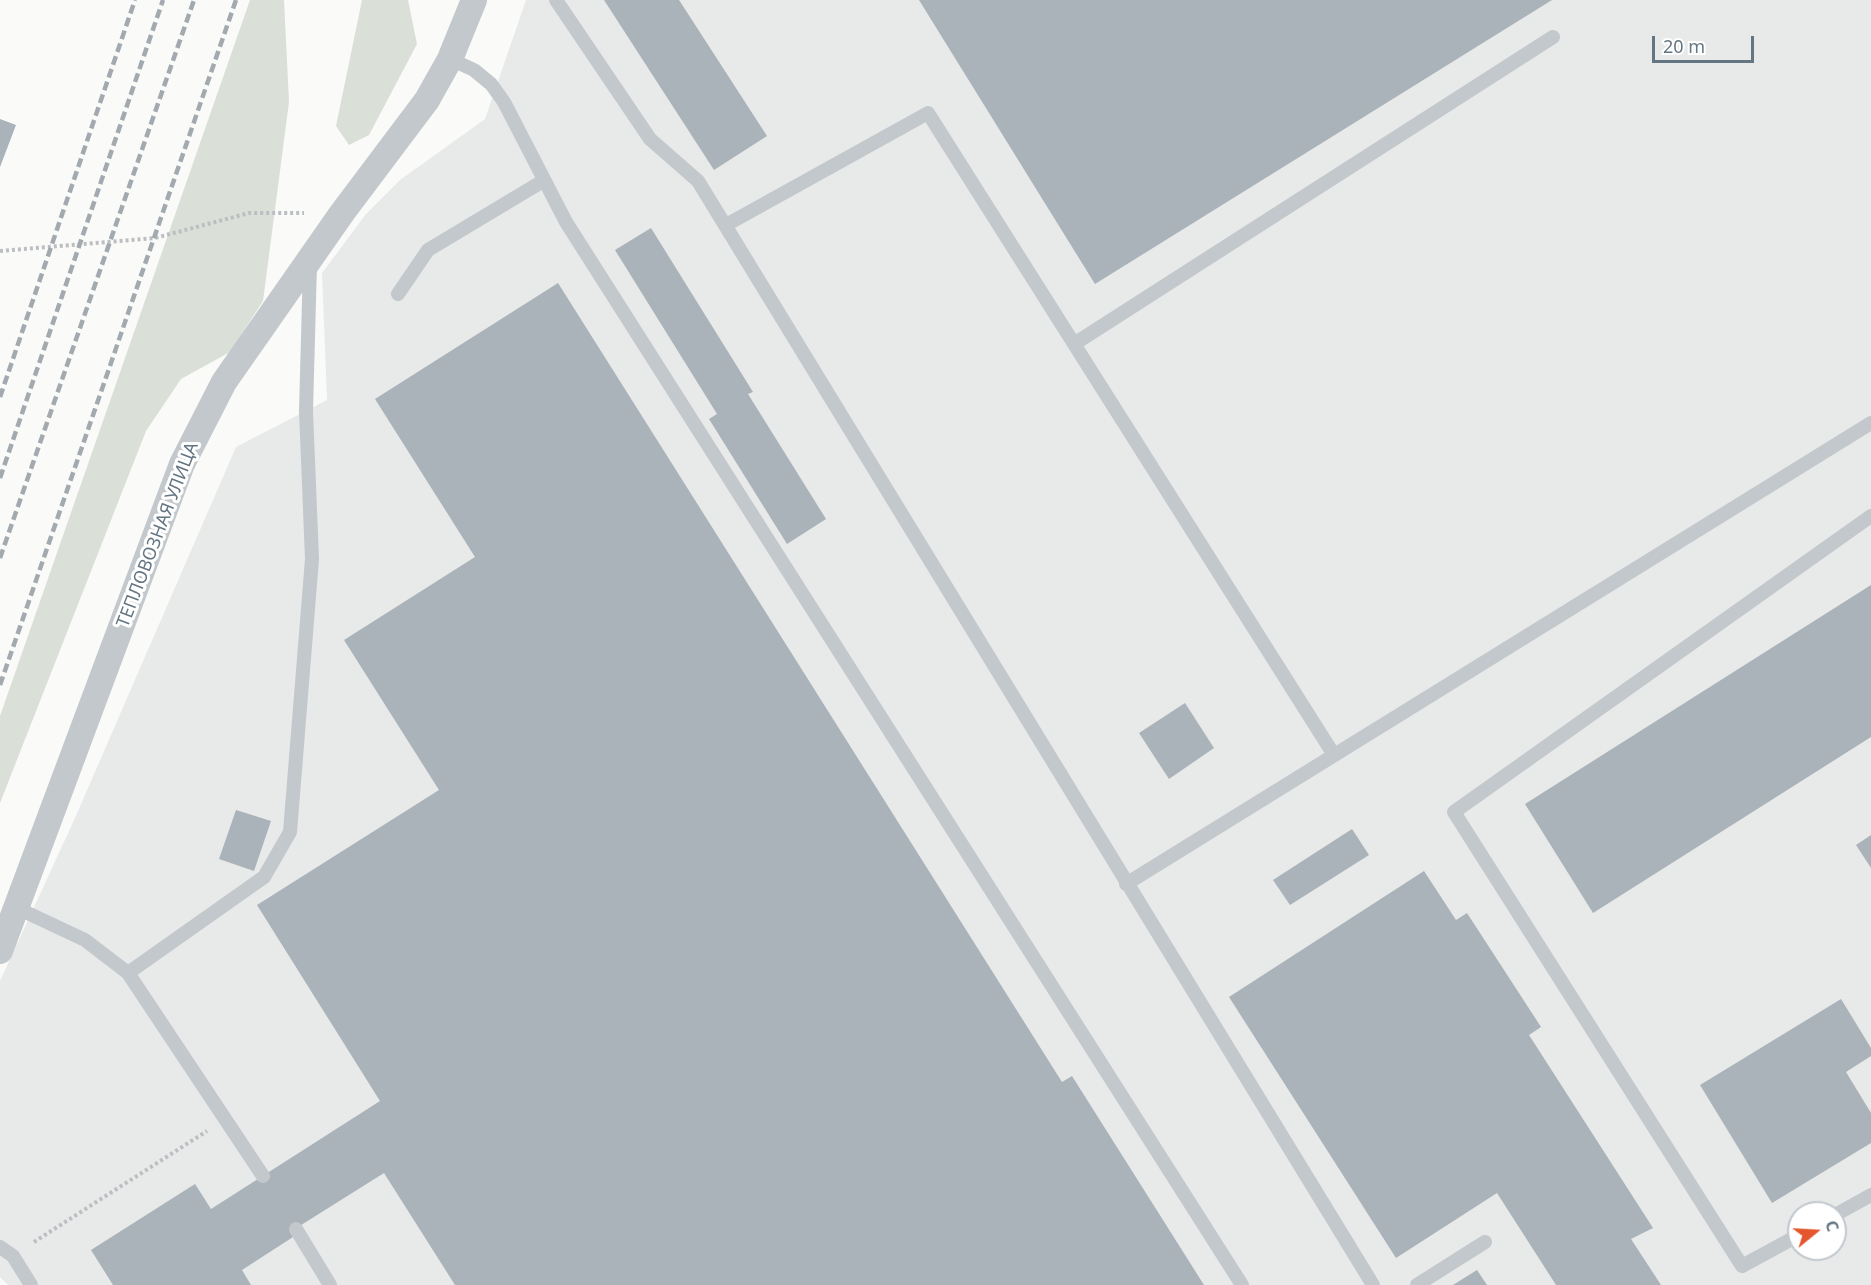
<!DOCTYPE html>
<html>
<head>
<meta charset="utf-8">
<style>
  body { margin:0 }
  #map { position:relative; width:1871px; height:1285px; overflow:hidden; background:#fafaf8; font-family:"Noto Sans",sans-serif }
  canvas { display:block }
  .north { position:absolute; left:1787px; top:1201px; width:60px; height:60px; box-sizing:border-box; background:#fff; border:2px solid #c1c8cd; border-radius:50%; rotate:72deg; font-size:16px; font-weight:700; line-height:24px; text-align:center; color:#657683 }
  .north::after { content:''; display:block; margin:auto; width:21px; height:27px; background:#e4572e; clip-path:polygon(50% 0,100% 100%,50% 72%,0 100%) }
  .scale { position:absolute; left:1652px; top:36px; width:102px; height:27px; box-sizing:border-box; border:3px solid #657683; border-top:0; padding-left:8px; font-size:18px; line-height:21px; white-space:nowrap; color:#657683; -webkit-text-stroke:4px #fff; paint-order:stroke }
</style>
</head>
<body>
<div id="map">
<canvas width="1871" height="1285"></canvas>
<div class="north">С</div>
<div class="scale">20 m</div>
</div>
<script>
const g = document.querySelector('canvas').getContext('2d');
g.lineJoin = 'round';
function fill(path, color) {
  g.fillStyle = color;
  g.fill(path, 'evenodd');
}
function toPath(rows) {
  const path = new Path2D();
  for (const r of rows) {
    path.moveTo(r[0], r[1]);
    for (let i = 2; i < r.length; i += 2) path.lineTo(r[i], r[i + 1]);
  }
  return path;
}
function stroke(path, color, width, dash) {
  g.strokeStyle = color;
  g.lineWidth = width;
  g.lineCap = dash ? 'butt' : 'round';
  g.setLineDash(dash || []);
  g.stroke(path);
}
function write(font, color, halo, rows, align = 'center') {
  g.font = font + ' "Noto Sans",sans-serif';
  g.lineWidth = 6;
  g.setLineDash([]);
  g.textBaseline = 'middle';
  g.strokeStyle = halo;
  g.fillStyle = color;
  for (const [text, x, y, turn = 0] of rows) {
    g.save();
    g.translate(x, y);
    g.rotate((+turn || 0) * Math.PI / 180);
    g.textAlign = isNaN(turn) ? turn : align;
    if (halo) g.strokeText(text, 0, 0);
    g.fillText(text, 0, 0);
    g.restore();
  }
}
const built = toPath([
  [526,0,1871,0,1871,1285,8,1285,0,1277,0,981,75,818,236,447,327,400,322,273,366,214,400,180,485,119],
  [1799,1213,1835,1213,1835,1249,1799,1249]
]);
const green = toPath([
  [250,0,284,0,289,102,263,301,230,352,181,379,146,431,0,803,0,716],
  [362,0,408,0,417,44,369,135,349,145,336,126]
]);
const building = toPath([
  [604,0,679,0,767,136,714,170],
  [919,0,1552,0,1095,284],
  [0,119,16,125,0,167],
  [651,228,753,392,748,394,826,519,787,544,709,419,717,414,615,250],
  [558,283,1062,1082,1072,1076,1204,1285,455,1285,384,1173,290,1232,293,1237,242,1270,251,1285,113,1285,91,1250,195,1184,211,1209,380,1101,257,905,439,790,344,640,475,557,375,399],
  [1871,585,1871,737,1593,913,1525,804],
  [1185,703,1214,748,1169,779,1139,733],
  [236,810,271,821,254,871,219,859],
  [1352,829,1369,855,1290,905,1273,880],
  [1871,835,1871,868,1856,845],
  [1424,871,1456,920,1467,913,1541,1027,1529,1035,1653,1228,1631,1239,1661,1285,1556,1285,1497,1193,1396,1258,1229,997],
  [1841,999,1871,1048,1871,1056,1846,1072,1871,1113,1871,1143,1772,1203,1700,1085],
  [1477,1270,1487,1285,1453,1285]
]);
const path = toPath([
  [0,251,155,238,249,213,304,213],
  [34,1242,207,1131]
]);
const service = toPath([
  [556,0,650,139,698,181,1373,1285],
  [450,59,474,70,491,84,504,102,566,222,1242,1285],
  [726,225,928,113,1334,755],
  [398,294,428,250,543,181],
  [1074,344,1553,37],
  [1126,884,1871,423],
  [17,908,85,940,128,973,263,1176],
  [128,973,264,877,290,832,312,559,306,411,310,264],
  [1835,1215,1871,1195],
  [296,1229,330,1285],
  [1799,1235,1742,1266,1454,812,1871,516],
  [0,1247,13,1256,31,1285],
  [1417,1285,1485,1242]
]);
const minor = toPath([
  [0,951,182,464,224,382,342,213,427,100,450,59,474,0]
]);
const rail = toPath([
  [0,397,135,0],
  [0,478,163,0],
  [0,558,194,0],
  [0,685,236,0]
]);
const streetNames = [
  ["ТЕПЛОВОЗНАЯ УЛИЦА",158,535,-69]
];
fill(built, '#e8e9e9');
fill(green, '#dadfd7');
fill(building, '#aab3b9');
stroke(path, '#bbbfc2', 4, [3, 3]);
stroke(service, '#c3c8cc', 14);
stroke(minor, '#c3c8cc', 26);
stroke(rail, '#a2aab0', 4.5, [9, 4.5]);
write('18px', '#657683', '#fff', streetNames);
</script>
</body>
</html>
